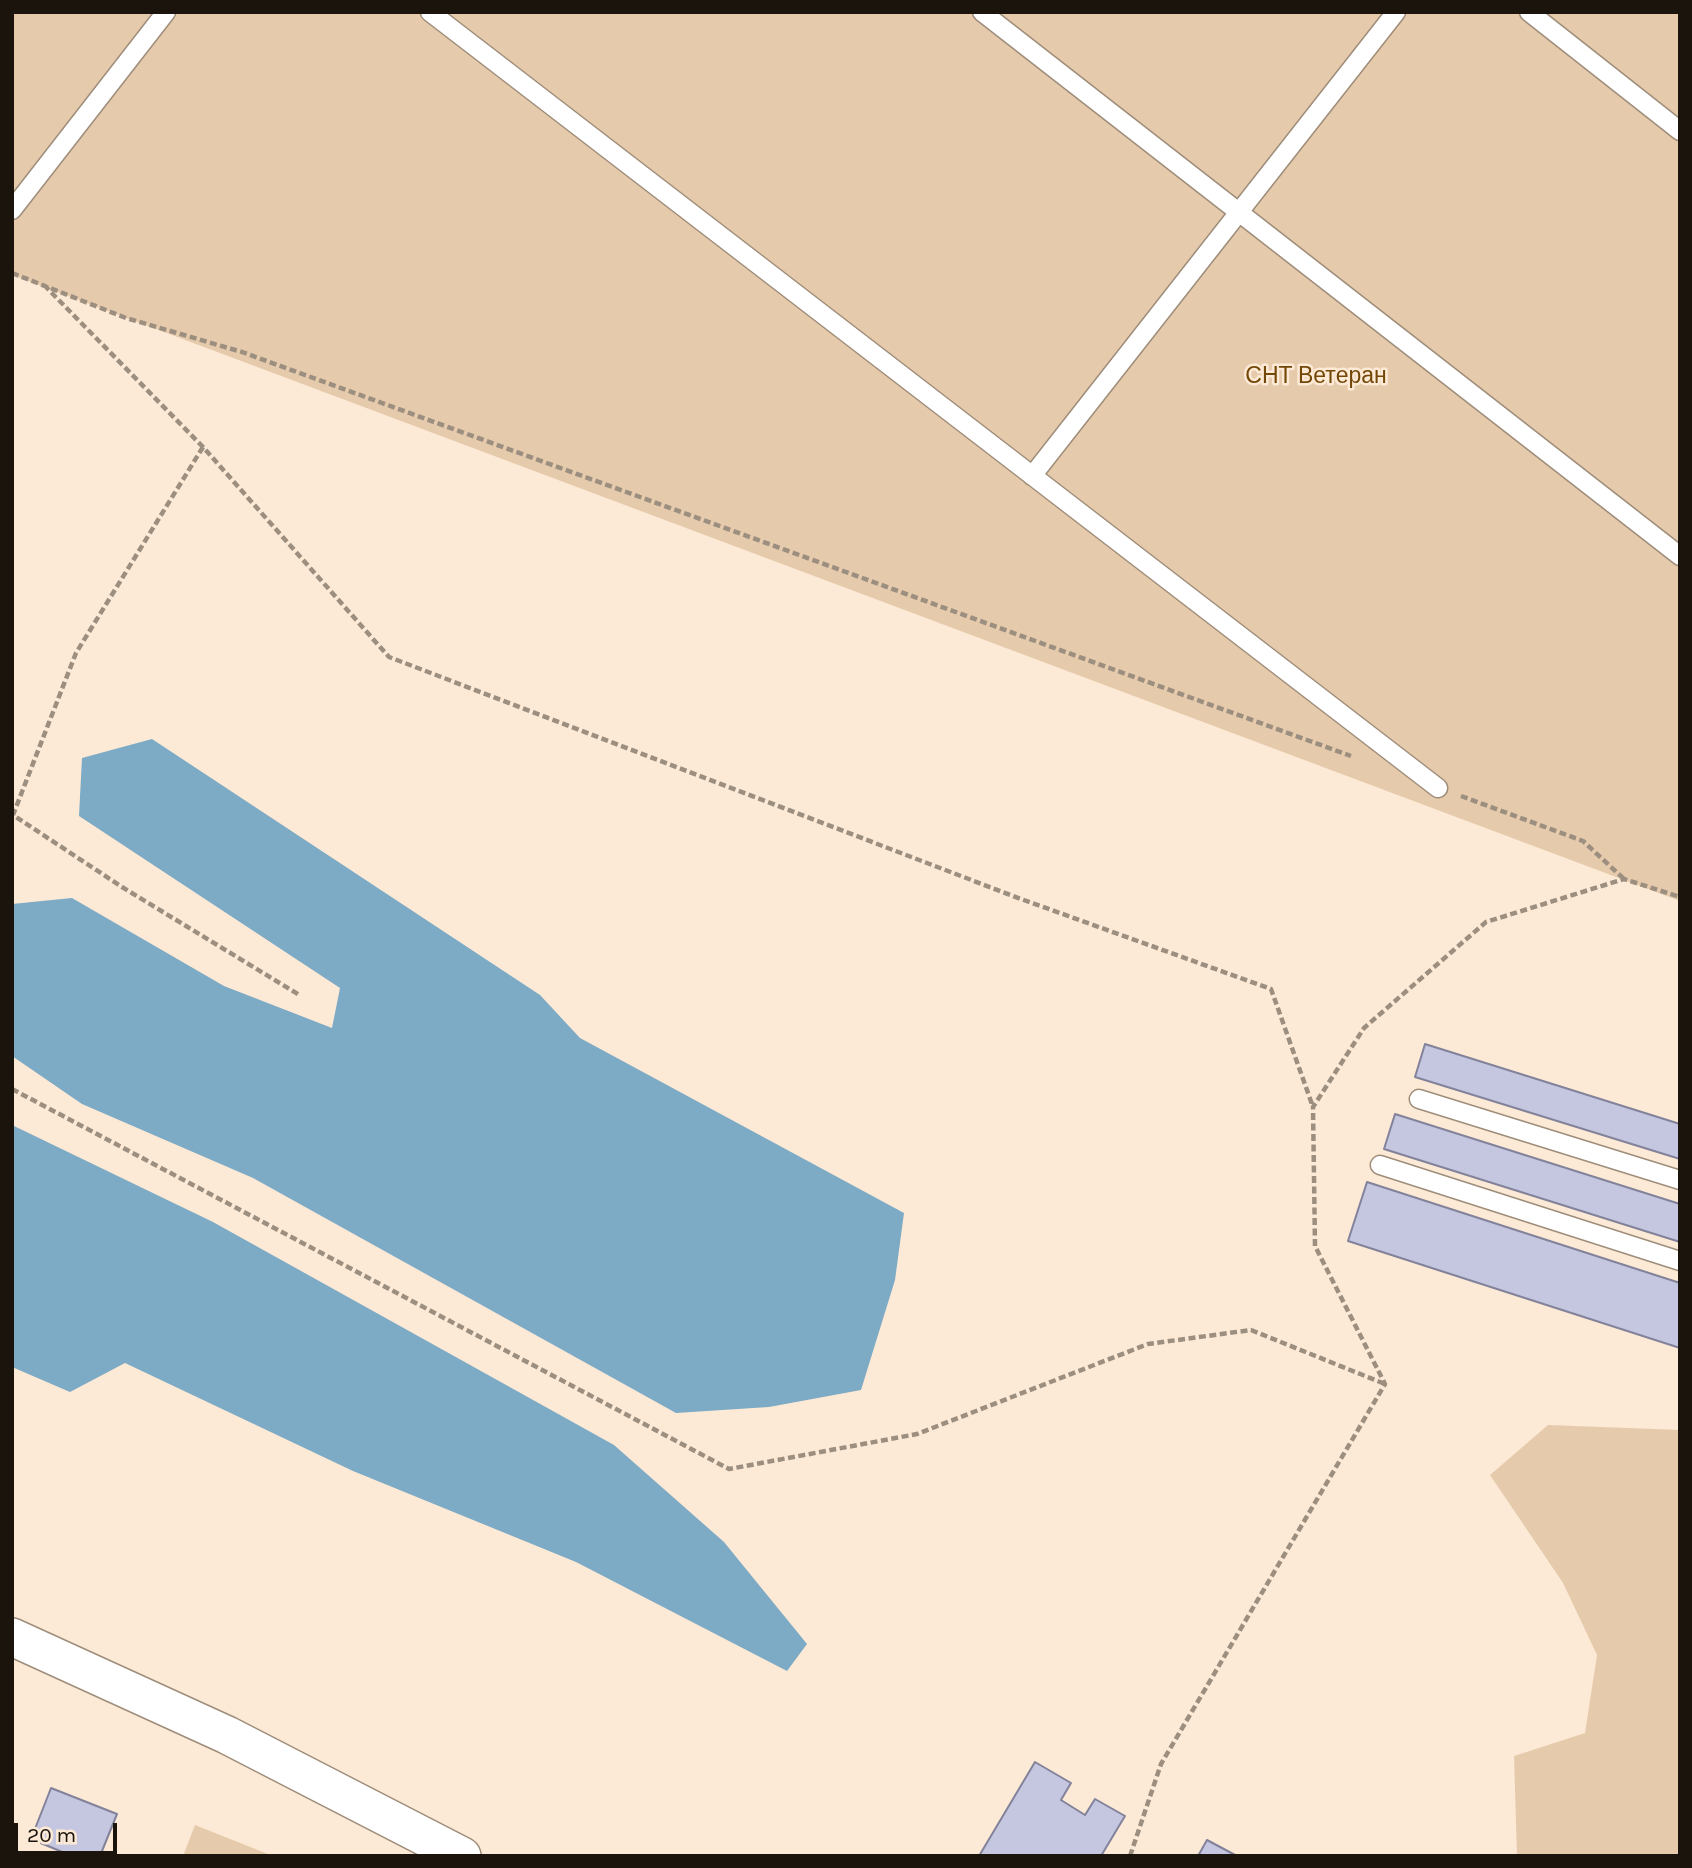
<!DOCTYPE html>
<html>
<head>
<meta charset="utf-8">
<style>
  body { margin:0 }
  #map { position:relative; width:1692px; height:1868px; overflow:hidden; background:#fdead6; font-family:Karla,sans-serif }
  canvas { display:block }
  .frame { position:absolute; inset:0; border:14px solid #1a140c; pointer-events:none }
  .scale { position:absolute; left:14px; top:1823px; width:103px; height:32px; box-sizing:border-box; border:4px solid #1a140c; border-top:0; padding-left:9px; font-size:21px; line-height:24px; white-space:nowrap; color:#1a140c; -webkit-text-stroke:5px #fdead6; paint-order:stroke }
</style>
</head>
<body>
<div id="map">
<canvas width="1692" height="1868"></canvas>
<div class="frame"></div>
<div class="scale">20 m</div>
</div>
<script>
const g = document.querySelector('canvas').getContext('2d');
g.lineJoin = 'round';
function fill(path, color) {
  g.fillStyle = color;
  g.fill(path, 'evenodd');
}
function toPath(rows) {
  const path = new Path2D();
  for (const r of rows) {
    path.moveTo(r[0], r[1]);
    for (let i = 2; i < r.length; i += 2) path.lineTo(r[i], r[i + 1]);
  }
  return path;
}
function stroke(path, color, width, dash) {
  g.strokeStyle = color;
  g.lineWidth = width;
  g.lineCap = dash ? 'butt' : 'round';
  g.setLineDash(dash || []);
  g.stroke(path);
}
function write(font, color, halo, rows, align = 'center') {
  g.font = font + ' Karla,sans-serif';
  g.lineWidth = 5;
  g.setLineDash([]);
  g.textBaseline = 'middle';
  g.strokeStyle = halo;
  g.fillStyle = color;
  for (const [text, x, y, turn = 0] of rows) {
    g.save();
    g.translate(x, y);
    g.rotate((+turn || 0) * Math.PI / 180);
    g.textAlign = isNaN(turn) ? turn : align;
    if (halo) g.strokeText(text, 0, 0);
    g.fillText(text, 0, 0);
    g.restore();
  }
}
const green = toPath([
  [12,12,1680,12,1680,901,12,275],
  [1548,1425,1680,1430,1680,1856,1517,1856,1514,1756,1585,1733,1597,1655,1563,1583,1490,1475],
  [195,1825,273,1856,183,1856]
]);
const water = toPath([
  [152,739,540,995,580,1038,904,1213,895,1280,861,1390,769,1407,676,1413,253,1178,82,1104,12,1056,12,904,72,898,224,986,332,1028,340,988,79,816,82,758],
  [12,1125,213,1222,614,1445,724,1542,807,1644,787,1671,576,1562,353,1471,125,1363,70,1392,12,1367]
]);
const building = toPath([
  [1425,1044,1680,1124,1680,1159,1415,1077,1425,1044],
  [1395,1114,1680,1204,1680,1242,1384,1149,1395,1114],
  [1367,1182,1680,1283,1680,1348,1348,1241,1367,1182],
  [1035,1762,1071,1783,1061,1800,1085,1815,1095,1799,1125,1816,1101,1856,979,1856,1035,1762],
  [51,1788,117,1814,100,1856,72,1856,31,1839,51,1788],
  [1207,1840,1237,1856,1198,1856,1207,1840]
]);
const path = toPath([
  [12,273,126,318,242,352,1351,756],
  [44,285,203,447,389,657,1021,899,1271,989,1313,1107],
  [203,447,76,653,13,815,122,887,301,996],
  [1461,796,1583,841,1624,879],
  [12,1089,729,1469,917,1434,1148,1344,1251,1330,1385,1384],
  [1130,1856,1161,1764,1385,1384,1315,1246,1313,1107,1364,1028,1486,922,1624,879,1680,897]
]);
const service = toPath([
  [430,12,1438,788],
  [982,12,1680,556],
  [1529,12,1680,131],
  [12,210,166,12],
  [1032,476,1396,12],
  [1419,1099,1680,1180],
  [1380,1165,1680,1261]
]);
const minor = toPath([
  [12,1637,227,1735,462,1856]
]);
const parkNames = [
  ["СНТ Ветеран",1316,376]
];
fill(green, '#e6caac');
fill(water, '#7daac5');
fill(building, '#c5c6df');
stroke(building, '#82839a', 2);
stroke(service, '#9e8d7a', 21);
stroke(minor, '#9e8d7a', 40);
stroke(path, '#9c8f80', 4.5, [7, 3.5]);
stroke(service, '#fff', 18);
stroke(minor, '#fff', 37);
write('23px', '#734807', '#fdead6', parkNames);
</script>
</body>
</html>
